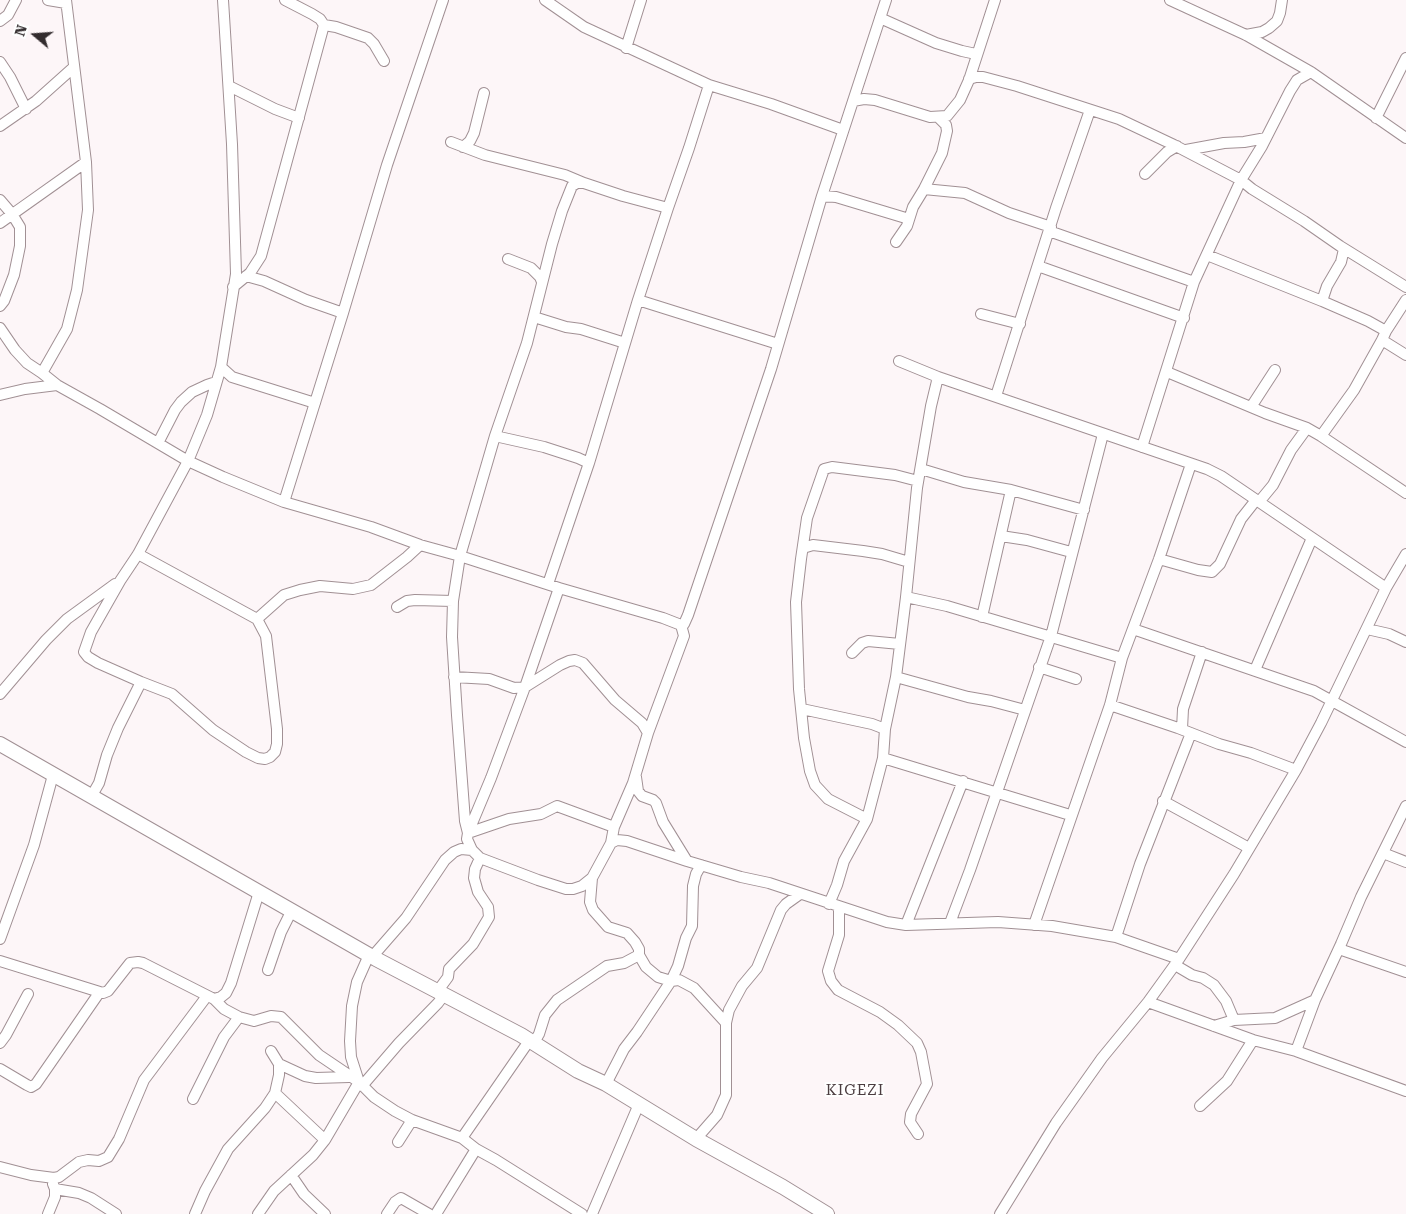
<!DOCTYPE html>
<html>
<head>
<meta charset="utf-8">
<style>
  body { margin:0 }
  #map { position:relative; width:1406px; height:1214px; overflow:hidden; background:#fdf6f8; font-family:"Roboto Serif",serif }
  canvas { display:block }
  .north { position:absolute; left:10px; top:10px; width:50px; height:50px; -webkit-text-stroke:4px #fff; paint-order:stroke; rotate:288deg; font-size:14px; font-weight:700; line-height:20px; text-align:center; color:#332c2e }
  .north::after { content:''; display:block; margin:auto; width:18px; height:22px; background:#332c2e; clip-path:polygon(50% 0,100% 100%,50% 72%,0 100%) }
</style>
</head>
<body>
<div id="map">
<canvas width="1406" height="1214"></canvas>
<div class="north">N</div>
</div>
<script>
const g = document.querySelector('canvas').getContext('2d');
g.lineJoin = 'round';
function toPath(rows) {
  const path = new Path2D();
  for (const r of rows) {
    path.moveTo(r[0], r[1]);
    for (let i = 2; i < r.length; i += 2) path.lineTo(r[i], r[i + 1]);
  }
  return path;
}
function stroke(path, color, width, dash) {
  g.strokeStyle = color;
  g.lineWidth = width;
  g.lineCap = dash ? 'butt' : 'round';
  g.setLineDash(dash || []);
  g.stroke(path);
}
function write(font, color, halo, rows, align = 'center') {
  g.font = font + ' "Roboto Serif",serif';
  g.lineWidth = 4;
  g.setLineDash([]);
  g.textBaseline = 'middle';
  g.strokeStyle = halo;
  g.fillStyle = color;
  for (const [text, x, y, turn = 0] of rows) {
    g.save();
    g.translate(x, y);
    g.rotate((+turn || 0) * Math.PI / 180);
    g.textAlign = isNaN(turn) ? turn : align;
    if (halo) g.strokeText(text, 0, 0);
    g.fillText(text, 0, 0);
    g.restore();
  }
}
const minor = toPath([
  [48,0,66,3],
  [545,0,584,27,709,85,771,104,843,130],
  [1170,0,1246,35,1311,72,1406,138],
  [880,18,936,43,962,51,976,54],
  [0,21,8,15,16,0],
  [324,25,336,27,368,38,374,44,384,61],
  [1246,35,1262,32,1269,28,1277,21,1280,13,1282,0],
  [626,48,641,0],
  [0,62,10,77,26,109],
  [969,79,976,77,983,77,1017,86,1119,119,1174,145,1241,180,1252,189,1304,221,1340,246,1406,287],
  [229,86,275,109,299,118],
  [853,101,864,99,875,100,930,117,947,116,960,100,969,80,995,0],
  [1376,118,1406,58],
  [0,126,36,101,74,67],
  [451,142,485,155,565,175,584,183],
  [463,147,470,141,474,133,484,93],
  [1186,150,1224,143,1244,142,1266,138],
  [1145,174,1167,152,1177,146],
  [924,189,965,193,1009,213,1051,227],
  [822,196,836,197,909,219],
  [0,200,12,214,20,227,20,246,14,275,4,301,0,306],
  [0,223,86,162],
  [1049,231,1194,282],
  [896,242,907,226,913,207,924,189,942,153,947,131,946,125,938,117],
  [1207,255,1322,301,1368,321,1386,331],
  [508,259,531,268,540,277,542,282],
  [1038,266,1184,318],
  [246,276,264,281,306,300,343,313],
  [233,287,250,273,261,256,324,25,320,19,312,14,285,0],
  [638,300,778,344],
  [1322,301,1327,286,1341,262,1344,249],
  [981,314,1020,324],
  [534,317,566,327,581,329,625,343],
  [0,328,15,350,27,363,42,373,57,385,100,409,188,461,223,477,284,502,371,527,420,545,460,556,559,588,663,618,681,625,684,636,648,733,633,783,614,827,611,843,592,878,582,886,573,889,566,889,538,880,480,858,472,850,467,839,468,833,465,821,457,715,452,637,453,601,460,556,495,436,527,343,552,244,562,211,572,186,577,183,584,183,623,196,668,208],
  [1382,340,1406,355],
  [899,361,938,377,1207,469,1221,476,1386,588],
  [221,367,232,377,315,403],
  [1167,372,1265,413,1307,428,1321,436,1406,493],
  [42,373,67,329,77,290,88,210,86,162,66,0],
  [0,395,25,389,57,385],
  [996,396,1056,208,1090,110],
  [1251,407,1275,370],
  [495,436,544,447,578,458,589,463],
  [1321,436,1354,390,1382,340,1386,331,1406,300],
  [158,443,175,410,181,402,192,392,207,385,216,382],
  [1142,447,1194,282,1241,180,1262,146,1290,91,1297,80,1311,72],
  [921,469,964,482,1011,490,1084,510],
  [284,502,343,313,387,165,443,0],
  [1259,502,1273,485,1291,450,1307,428],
  [1001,536,1027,540,1071,552],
  [803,548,813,545,863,551,882,554,909,562],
  [138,554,257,619,266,636,277,729,277,744,275,752,270,757,265,759,258,758,246,752,213,730,172,694,141,682,98,663,88,657,84,652,91,632,120,581,138,554,188,461,207,415,221,367,236,274,232,144,223,0],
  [1159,559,1198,570,1212,572,1220,564,1241,519,1256,500],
  [548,584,589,463,638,300,668,208,689,148,709,85],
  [906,597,947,606,1122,658],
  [397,607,407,601,415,600,453,601],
  [982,617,1011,490],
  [257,619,284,595,300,590,320,586,353,589,371,585,407,557,420,545],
  [681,625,684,624,688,615,771,369,822,196,886,0],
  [1133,629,1314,691,1406,742],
  [1367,629,1389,634,1406,642],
  [852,653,862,643,868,641,900,644],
  [1039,667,1076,679],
  [1255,670,1312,538],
  [454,677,489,679,514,688,525,687,560,665,569,661,575,660,583,663,615,700,642,723,648,733],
  [896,677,968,697,991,701,1025,710],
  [0,694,46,640,67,619,115,584],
  [1110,705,1178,728,1219,744,1251,753,1296,770],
  [802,709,872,724,885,729],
  [1182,729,1183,709,1202,652],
  [883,758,1070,815],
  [636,777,638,791,642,796,653,800,656,803,663,822,687,861],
  [91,797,99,783,107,755,118,728,141,682],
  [1163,801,1249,848],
  [867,819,828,799,815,785,810,771,804,738,799,689,796,602,801,559,807,518,824,469,832,467,895,475,918,481],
  [468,833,491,778,525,687,559,588],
  [468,833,509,819,541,814,557,806,614,827],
  [611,843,617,840,627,841,687,861,741,877,769,883,887,922,906,925,998,922,1052,926,1116,937,1179,959],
  [1383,853,1406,862],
  [829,904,837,885,844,861,867,819,883,758,885,729,896,677,906,597,917,488,931,406,938,377],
  [839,907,839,935,828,971,831,981,838,990,880,1012,898,1025,917,1043,921,1052,927,1084,911,1114,910,1122,918,1134],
  [950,923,970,870,1051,636,1103,434],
  [906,925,963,781],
  [1034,925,1110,705,1122,658,1159,559,1191,464],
  [1116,937,1140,864,1191,733],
  [0,939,34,845,53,775],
  [1339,949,1406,972],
  [369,955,357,982,352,1006,350,1041,351,1057,359,1082,374,1097,395,1111,412,1120,462,1138,476,1149,496,1160,582,1214],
  [639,955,646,967,658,977,671,981,679,980,694,988,726,1023],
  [372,957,406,918,445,860,454,852,461,849,472,850],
  [0,961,103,993,108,991,130,963,138,962,143,963,214,999,224,1009,239,1017,254,1021,271,1016,281,1017,319,1055,359,1082,325,1140,313,1155,274,1191,258,1214],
  [1175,965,1192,975,1203,978,1214,985,1226,1001,1234,1020],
  [268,970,281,932,292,910],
  [437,992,448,977,449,969,473,944,489,917,488,907,478,892,474,878,475,869,480,858],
  [214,999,221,997,226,993,231,983,259,892],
  [1148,1002,1253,1040,1296,1051,1406,1091],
  [1214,1026,1234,1020,1275,1018,1315,1000],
  [0,1043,6,1035,28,994],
  [533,1044,539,1034,545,1015,557,1000,607,966,624,963,639,955,639,949,635,942,627,933,608,927,593,910,590,902,592,878],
  [1296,1051,1315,1000,1341,944,1361,897,1406,806],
  [279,1064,305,1076,316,1078,349,1077],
  [0,1069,27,1085,31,1087,36,1084,99,993],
  [606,1084,624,1049,637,1032,671,981,678,966,686,938,692,926,693,886,696,874,701,865],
  [362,1086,399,1043,438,1003,444,995],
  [275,1093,325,1140],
  [193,1099,224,1037,239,1017],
  [1200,1106,1227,1081,1253,1040],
  [462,1138,529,1041],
  [696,1139,717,1115,726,1095,726,1023,729,1010,742,986,757,968,781,910,786,904,800,894],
  [398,1142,412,1120],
  [0,1167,31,1175,54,1178,59,1177,79,1162,88,1160,99,1161,108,1157,119,1139,144,1080,207,996],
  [291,1175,304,1194,325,1214],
  [55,1189,79,1193,91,1198,116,1214],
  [48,1214,55,1197,55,1189,53,1184],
  [195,1214,205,1191,228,1149,265,1108,275,1093,279,1075,279,1064,271,1051],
  [387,1214,395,1202,401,1198,429,1214],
  [436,1214,476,1149],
  [592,1214,639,1104],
  [1000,1214,1056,1123,1102,1058,1148,1002,1179,959,1234,874,1296,770,1321,723,1386,588,1406,554]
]);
const major = toPath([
  [0,744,376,959,521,1035,578,1071,606,1084,696,1139,783,1187,827,1214]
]);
const quarterNames = [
  ["KIGEZI",855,1091]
];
stroke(minor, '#a19094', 12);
stroke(major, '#a19094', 16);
stroke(minor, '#fff', 10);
stroke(major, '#fff', 14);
g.letterSpacing = '1px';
write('15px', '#4b3d40', '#fff', quarterNames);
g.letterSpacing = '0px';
</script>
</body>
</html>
